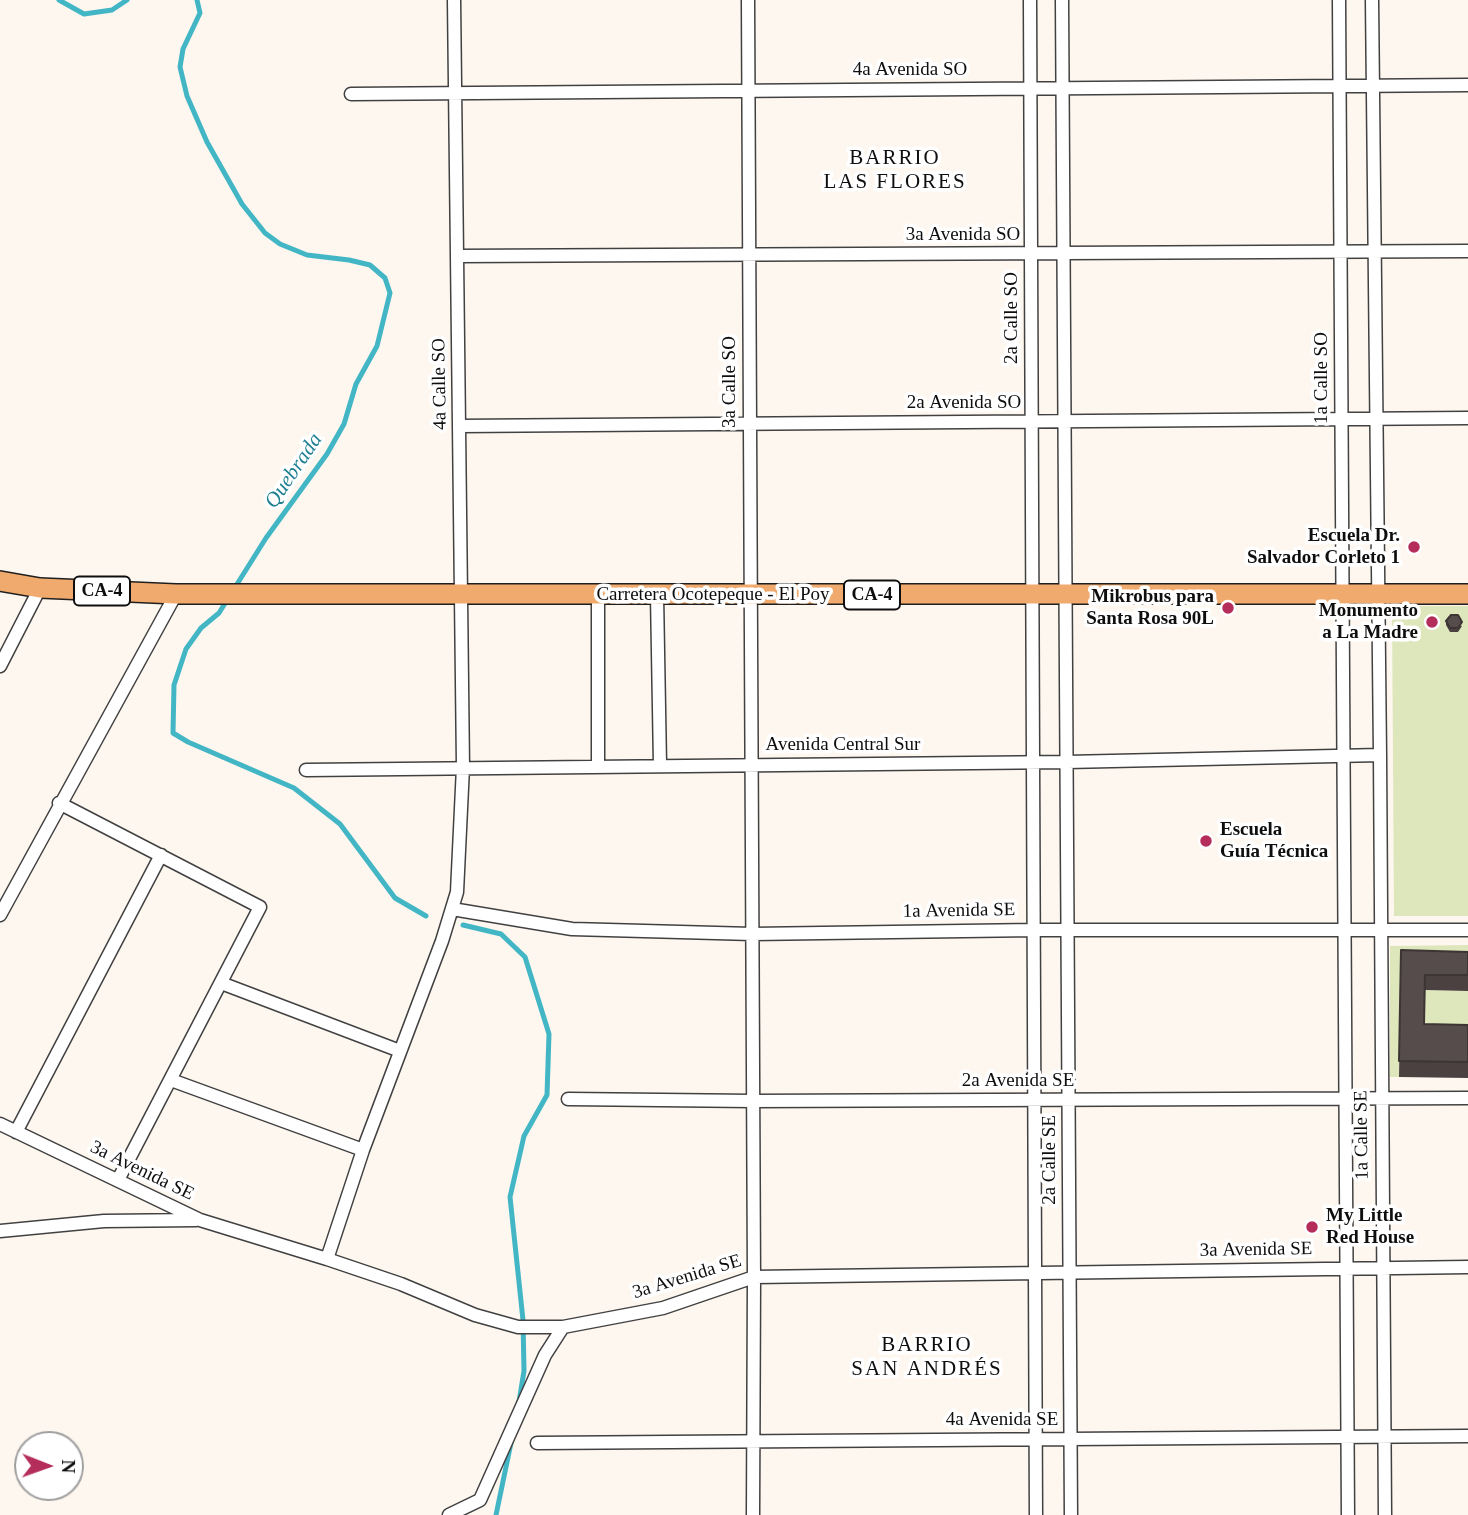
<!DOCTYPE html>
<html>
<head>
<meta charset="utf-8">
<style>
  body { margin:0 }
  #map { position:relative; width:1468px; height:1515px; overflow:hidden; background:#fef7ef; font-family:Georgia,serif }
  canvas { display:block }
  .north { position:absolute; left:14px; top:1431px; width:70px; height:70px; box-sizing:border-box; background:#fff; border:2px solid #9f9f9f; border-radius:50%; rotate:91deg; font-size:19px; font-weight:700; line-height:28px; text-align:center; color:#0e0e0e }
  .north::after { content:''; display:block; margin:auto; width:24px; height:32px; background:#b52e5b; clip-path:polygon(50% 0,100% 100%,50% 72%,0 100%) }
</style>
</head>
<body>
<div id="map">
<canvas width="1468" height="1515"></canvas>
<div class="north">N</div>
</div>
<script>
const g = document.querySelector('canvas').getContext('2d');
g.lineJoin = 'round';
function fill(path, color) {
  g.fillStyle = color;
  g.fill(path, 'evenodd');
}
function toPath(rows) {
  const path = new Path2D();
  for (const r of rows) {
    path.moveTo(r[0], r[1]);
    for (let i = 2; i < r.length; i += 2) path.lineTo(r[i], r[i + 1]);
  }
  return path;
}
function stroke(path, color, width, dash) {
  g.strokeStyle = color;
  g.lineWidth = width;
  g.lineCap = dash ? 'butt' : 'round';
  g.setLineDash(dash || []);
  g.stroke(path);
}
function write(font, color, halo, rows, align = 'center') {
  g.font = font + ' Georgia,serif';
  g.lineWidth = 7;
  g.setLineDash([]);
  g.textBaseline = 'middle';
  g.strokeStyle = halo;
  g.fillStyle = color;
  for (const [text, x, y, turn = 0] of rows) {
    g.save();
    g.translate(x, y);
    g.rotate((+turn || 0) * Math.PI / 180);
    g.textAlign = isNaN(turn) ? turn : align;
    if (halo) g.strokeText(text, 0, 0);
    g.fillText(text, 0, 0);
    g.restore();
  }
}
const green = toPath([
  [1392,606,1468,606,1468,916,1394,916],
  [1468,945,1468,968,1401,966,1399,1077,1390,1077,1390,946],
  [1425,990,1468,991,1468,1041,1424,1057]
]);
const stream = toPath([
  [59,0,84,14,112,10,127,0],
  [197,0,200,13,183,49,180,67,187,96,207,142,242,204,265,233,280,244,307,255,349,260,370,265,385,278,390,293,377,346,356,384,344,424,327,454,266,538,234,589],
  [227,600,219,613,201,628,186,649,174,685,173,733,188,742,294,788,340,824,395,898,426,916],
  [463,925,501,934,525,957,549,1034,547,1095,524,1136,510,1197,523,1320,524,1371,519,1402],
  [496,1515,511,1443]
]);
const street = toPath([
  [748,0,754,1277,753,1515],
  [1030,0,1036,1515],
  [1062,0,1071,1515],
  [1339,0,1348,1515],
  [1372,0,1380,755,1385,1515],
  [351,94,1468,85],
  [457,256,1468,251],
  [460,426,1468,418],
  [598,595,598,766],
  [657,595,660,765],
  [0,666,40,588],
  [306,770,1067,762,1380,755],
  [59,803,260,907,118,1180],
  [452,909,572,929,752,934,1034,930,1468,930],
  [0,915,176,594],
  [221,983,400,1051],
  [171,1080,363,1150],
  [568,1099,753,1101,1468,1098],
  [0,1124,200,1220,327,1259,401,1284,475,1315,518,1327,563,1327,663,1308,754,1277,1468,1267],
  [16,1132,161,855],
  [0,1231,104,1221,196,1220],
  [327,1259,363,1150,442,941,457,892,463,767,454,0],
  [537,1443,1468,1436],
  [449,1515,480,1500,545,1355,563,1327]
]);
const primary = toPath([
  [0,581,40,588,176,594,1468,594]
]);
const wall = toPath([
  [1446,621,1462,626,1458,632,1450,632,1446,625],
  [1401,950,1468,952,1468,991,1425,990,1424,1024,1468,1025,1468,1078,1399,1077]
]);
const building = toPath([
  [1451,615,1458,615,1462,622,1458,628,1450,628,1446,621,1451,615],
  [1401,950,1468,952,1468,975,1425,975,1424,1024,1468,1025,1468,1062,1399,1061,1401,950]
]);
const markers = [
  [1414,547,7,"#b52e5b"],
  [1228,608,7,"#b52e5b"],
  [1432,622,7,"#b52e5b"],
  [1206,841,7,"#b52e5b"],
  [1312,1227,7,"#b52e5b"]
];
const shields = [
  [102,591,56],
  [872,595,56]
];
const shieldNames = [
  ["CA-4",102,591],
  ["CA-4",872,595]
];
const streetNames = [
  ["4a Avenida SO",910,70],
  ["3a Avenida SO",963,235],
  ["2a Calle SO",1012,318,-90],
  ["1a Calle SO",1322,378,-90],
  ["3a Calle SO",730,382,-90],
  ["4a Calle SO",440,384,-91],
  ["2a Avenida SO",964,403],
  ["Carretera Ocotepeque - El Poy",713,595],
  ["Avenida Central Sur",843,745],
  ["1a Avenida SE",959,911,-1],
  ["2a Avenida SE",1018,1081],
  ["1a Calle SE",1362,1135,-91],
  ["2a Calle SE",1050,1160,-90],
  ["3a Avenida SE",142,1171,26],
  ["3a Avenida SE",1256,1250,-1],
  ["3a Avenida SE",687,1277,-17],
  ["4a Avenida SE",1002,1420]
];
const poiNames = [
  ["Escuela Dr.",1400,536],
  ["Salvador Corleto 1",1400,558],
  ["Mikrobus para",1214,597],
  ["Santa Rosa 90L",1214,619],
  ["Monumento",1418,611],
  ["a La Madre",1418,633],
  ["Escuela",1220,830,"left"],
  ["Guía Técnica",1220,852,"left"],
  ["My Little",1326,1216,"left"],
  ["Red House",1326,1238,"left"]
];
const neighbourhoodNames = [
  ["BARRIO",895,158],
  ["LAS FLORES",895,182],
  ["BARRIO",927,1345],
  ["SAN ANDRÉS",927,1369]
];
const waterNames = [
  ["Quebrada",294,471,-56]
];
fill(green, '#dee6bb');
stroke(stream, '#43b6c5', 5);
stroke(street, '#414141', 15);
stroke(primary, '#1f1f1f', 22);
stroke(street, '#fff', 12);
stroke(primary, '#f0aa6d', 19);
fill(wall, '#4a4140');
fill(building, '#564c4b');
stroke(building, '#3c3534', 2);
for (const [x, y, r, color] of markers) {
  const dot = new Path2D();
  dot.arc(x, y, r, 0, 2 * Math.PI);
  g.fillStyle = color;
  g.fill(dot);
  stroke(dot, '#fff', 2.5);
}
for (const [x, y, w] of shields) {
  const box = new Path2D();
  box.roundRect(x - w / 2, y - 14.5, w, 29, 5);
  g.fillStyle = '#fff';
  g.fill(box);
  stroke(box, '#0e0e0e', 2);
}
write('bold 18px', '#0e0e0e', null, shieldNames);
write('19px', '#0e0e0e', '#fff', streetNames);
write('bold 19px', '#0e0e0e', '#fff', poiNames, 'right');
g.letterSpacing = '2px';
write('21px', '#0e0e0e', '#fff', neighbourhoodNames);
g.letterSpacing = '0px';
write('italic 21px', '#1e8091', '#fff', waterNames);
</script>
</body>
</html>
